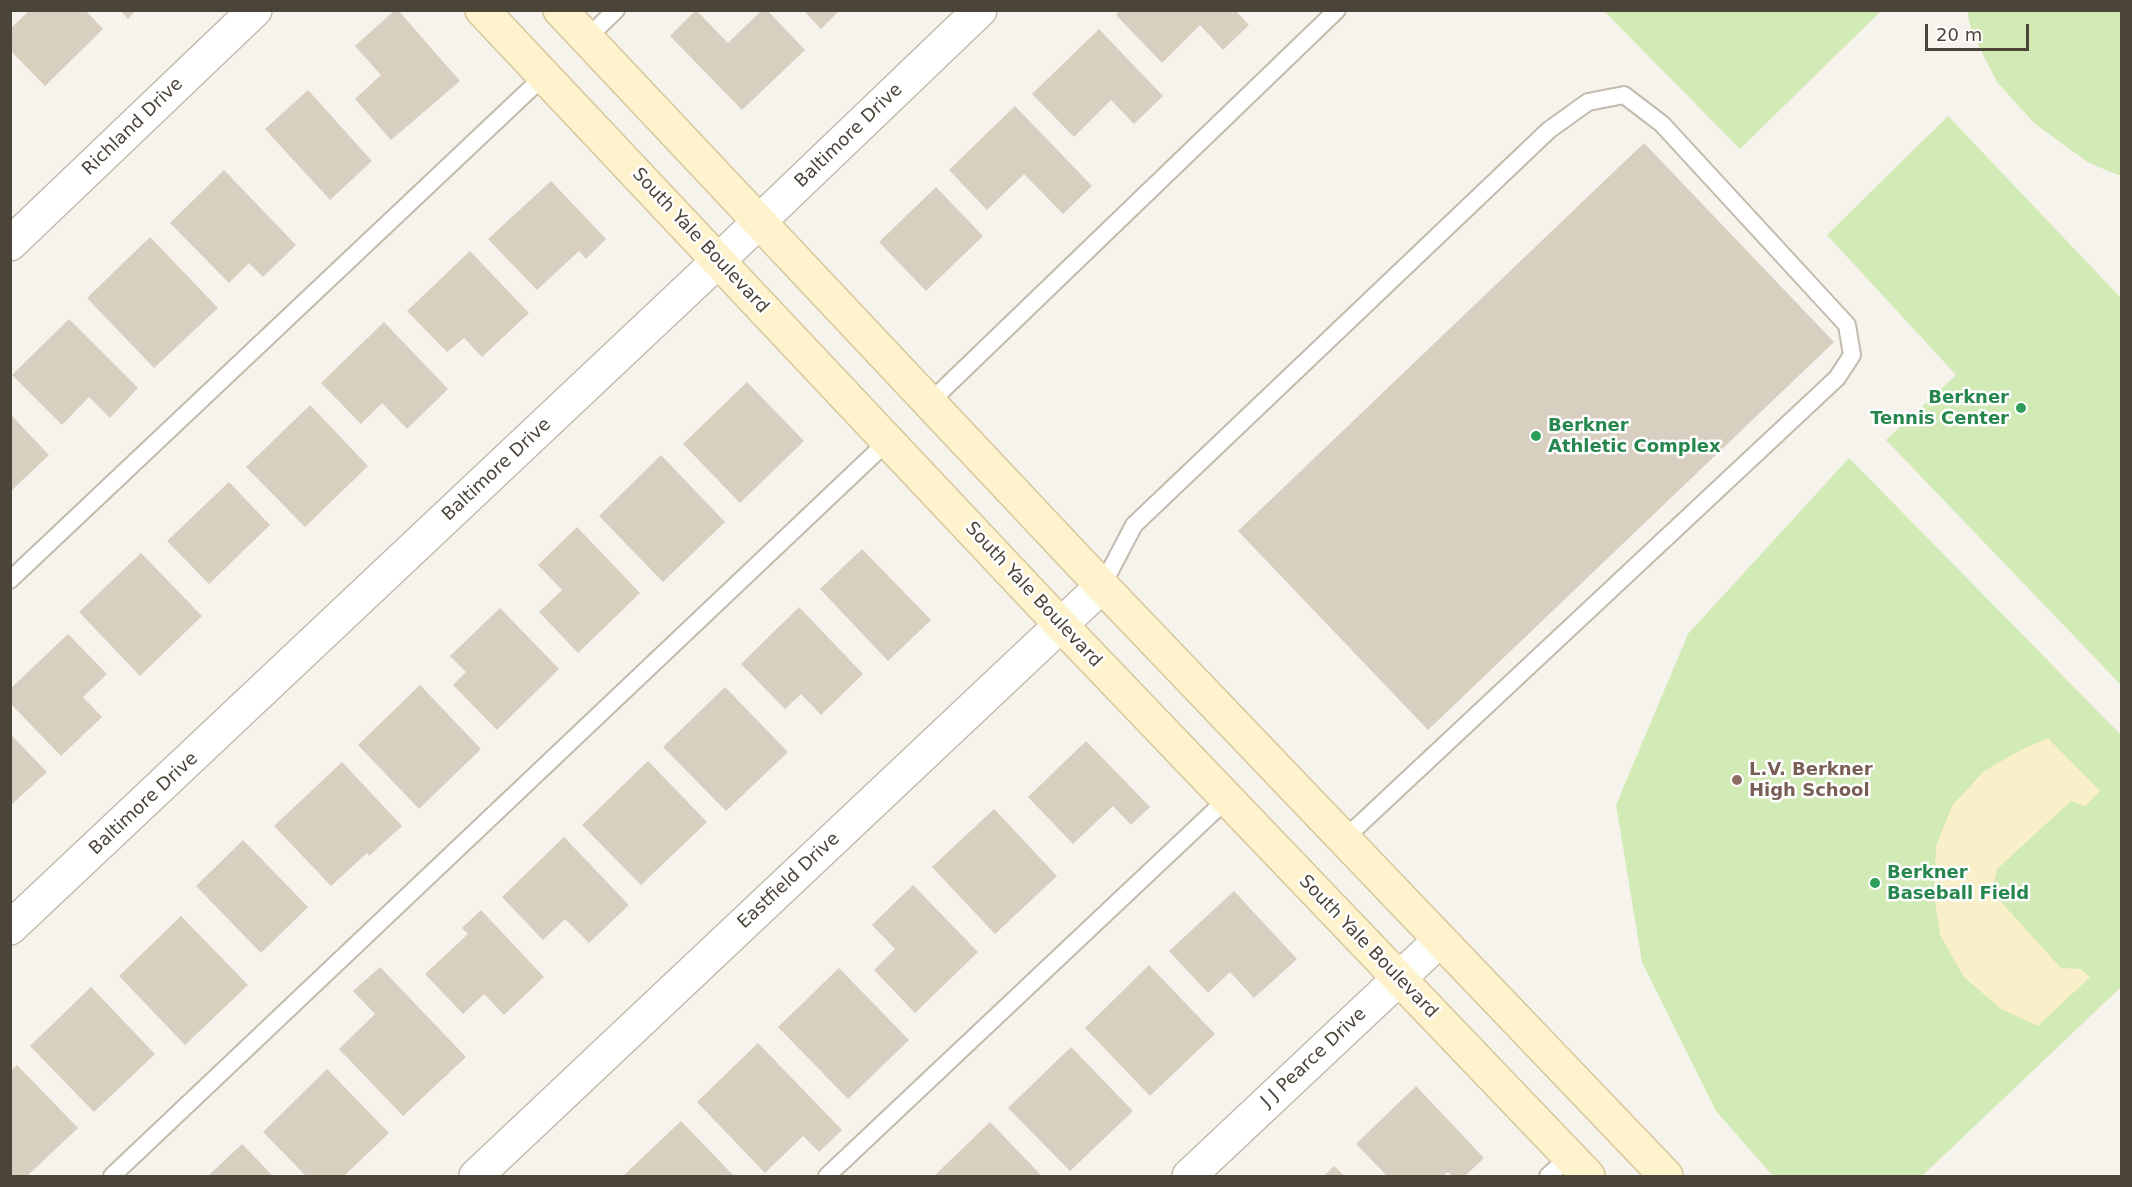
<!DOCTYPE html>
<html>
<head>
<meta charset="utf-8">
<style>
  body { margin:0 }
  #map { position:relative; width:2132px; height:1187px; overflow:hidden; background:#f6f3ec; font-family:"DejaVu Sans",sans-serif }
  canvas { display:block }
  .frame { position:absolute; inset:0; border:12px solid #4b4439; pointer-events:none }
  .scale { position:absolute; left:1925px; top:24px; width:104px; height:27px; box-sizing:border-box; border:3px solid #4b4439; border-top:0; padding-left:8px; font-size:18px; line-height:21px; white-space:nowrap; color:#4b4439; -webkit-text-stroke:4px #fff; paint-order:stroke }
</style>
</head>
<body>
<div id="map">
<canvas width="2132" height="1187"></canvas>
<div class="frame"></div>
<div class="scale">20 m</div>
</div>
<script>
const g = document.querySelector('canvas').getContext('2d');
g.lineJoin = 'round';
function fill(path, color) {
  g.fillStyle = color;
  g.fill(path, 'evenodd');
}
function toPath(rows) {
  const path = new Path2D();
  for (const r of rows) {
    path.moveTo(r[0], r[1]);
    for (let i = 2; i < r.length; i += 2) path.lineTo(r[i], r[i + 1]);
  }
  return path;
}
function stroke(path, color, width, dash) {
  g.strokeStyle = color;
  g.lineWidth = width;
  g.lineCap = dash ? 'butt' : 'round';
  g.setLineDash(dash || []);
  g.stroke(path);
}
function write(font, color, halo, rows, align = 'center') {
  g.font = font + ' "DejaVu Sans",sans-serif';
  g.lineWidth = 5;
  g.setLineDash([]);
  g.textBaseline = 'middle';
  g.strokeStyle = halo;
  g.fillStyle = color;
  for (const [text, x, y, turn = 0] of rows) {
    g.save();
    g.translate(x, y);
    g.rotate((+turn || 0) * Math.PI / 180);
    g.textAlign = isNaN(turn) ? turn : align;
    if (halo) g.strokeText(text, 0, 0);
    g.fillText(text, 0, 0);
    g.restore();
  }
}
const green = toPath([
  [1604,11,1881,11,1740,149],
  [1967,11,2121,11,2121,176,2089,163,2034,123,1997,82,1972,33],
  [1948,116,2121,298,2121,685,1886,440,1956,375,1827,235],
  [1849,458,2121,735,2121,987,1922,1176,1773,1176,1716,1111,1642,962,1616,805,1688,634]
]);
const sand = toPath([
  [2048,738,2100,791,2085,806,2071,801,1997,869,1992,892,2061,968,2081,969,2090,977,2038,1026,2001,1009,1964,977,1940,935,1934,895,1936,846,1952,806,1984,771,2021,750]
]);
const building = toPath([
  [30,10,85,10,103,29,45,86,10,50,10,29],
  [120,10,136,10,128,19],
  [395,10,398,10,460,81,391,140,355,99,381,75,355,46],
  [696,10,728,43,762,10,767,10,805,50,742,110,670,36],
  [803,10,840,10,821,29],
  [1120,10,1235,10,1249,25,1223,50,1200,25,1162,63,1116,15],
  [1099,29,1163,96,1134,124,1111,100,1074,137,1032,94],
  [308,90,372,161,330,200,265,129],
  [1015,106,1092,186,1063,214,1024,174,987,210,949,170],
  [1644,143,1834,342,1428,730,1238,531],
  [224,170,296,245,263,277,249,263,229,283,170,223],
  [551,181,606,239,586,259,579,251,537,290,488,239],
  [936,187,983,236,926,291,879,242],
  [150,237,218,308,154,368,87,298],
  [470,251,529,313,482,357,464,338,447,352,407,311],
  [69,319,138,388,110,418,89,397,62,425,12,375],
  [384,322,448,389,407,429,382,403,361,424,321,383],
  [747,382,804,441,740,503,683,444],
  [310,405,368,466,305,527,246,467],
  [10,414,49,455,10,492],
  [661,455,725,522,663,582,599,516],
  [229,482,270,525,209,584,167,541],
  [577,527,640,593,578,653,539,612,562,590,538,565],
  [862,549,931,620,888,661,820,589],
  [141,553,202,616,140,676,79,612],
  [799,607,863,674,821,715,801,694,785,709,741,664],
  [500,608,559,669,497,730,453,685,466,672,450,656],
  [68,634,107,674,83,697,102,717,61,756,10,703,10,689],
  [420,685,481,749,419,809,358,745],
  [725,687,788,752,726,811,663,747],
  [10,734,47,772,10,806],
  [1086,741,1150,807,1131,825,1113,806,1073,844,1028,797],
  [648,761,707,822,641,885,582,825],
  [342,762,402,826,369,856,367,853,331,886,274,826],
  [994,809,1057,876,995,934,932,867],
  [564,837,629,905,589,943,565,919,543,940,502,897],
  [243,840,308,907,261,953,196,886],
  [913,885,978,952,915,1013,874,970,895,949,872,925],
  [1234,891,1297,959,1254,998,1230,972,1208,993,1169,951],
  [481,910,544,977,504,1015,484,994,463,1014,425,974,468,934,462,928],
  [181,916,248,985,185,1045,119,976],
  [1149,965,1215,1034,1150,1096,1085,1028],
  [380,967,466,1057,403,1116,339,1049,375,1014,353,991],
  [839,968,909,1040,848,1099,778,1027],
  [91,987,155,1054,94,1112,30,1046],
  [758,1043,842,1130,819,1152,803,1136,765,1173,697,1102],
  [1071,1047,1133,1111,1070,1171,1008,1108],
  [17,1065,78,1128,27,1176,10,1176,10,1071],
  [327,1069,389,1133,344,1176,306,1176,263,1132],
  [1416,1086,1484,1158,1465,1176,1452,1176,1448,1172,1443,1176,1387,1176,1356,1144],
  [681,1121,734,1176,623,1176],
  [990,1122,1042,1176,934,1176],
  [242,1144,273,1176,208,1176],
  [1334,1166,1345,1176,1324,1176]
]);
const lane = toPath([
  [587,38,616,10],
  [930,402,1337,10],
  [10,580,544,76],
  [1102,586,1134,525,1549,130,1588,102,1624,95,1662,124,1847,325,1852,355,1837,378,1344,839],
  [112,1176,888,441],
  [827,1176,1227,799],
  [1548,1176,1569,1157]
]);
const street = toPath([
  [10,244,255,10],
  [10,928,718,261,980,10],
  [476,1176,1102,586],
  [1189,1176,1440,940]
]);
const secondary = toPath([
  [482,10,1061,625,1588,1176],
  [560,10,1102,586,1666,1176]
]);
const markers = [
  [2021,408,6,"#2e9e5b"],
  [1536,436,6,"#2e9e5b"],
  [1737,780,6,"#8d6e63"],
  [1875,883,6,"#2e9e5b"]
];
const streetNames = [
  ["Richland Drive",133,127,-44],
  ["Baltimore Drive",849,136,-44],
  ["South Yale Boulevard",700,241,47],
  ["Baltimore Drive",497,470,-43],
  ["South Yale Boulevard",1033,595,47],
  ["Baltimore Drive",144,804,-43],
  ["Eastfield Drive",789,881,-43],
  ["South Yale Boulevard",1368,947,46],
  ["J J Pearce Drive",1314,1058,-43]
];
const leisureNames = [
  ["Berkner",2009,398,"right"],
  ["Tennis Center",2009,419,"right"],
  ["Berkner",1548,426],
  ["Athletic Complex",1548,447],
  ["Berkner",1887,873],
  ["Baseball Field",1887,894]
];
const educationNames = [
  ["L.V. Berkner",1749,770],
  ["High School",1749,791]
];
fill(green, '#d2eab5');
fill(sand, '#f9efc9');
fill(building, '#d8cfc1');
stroke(lane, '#c2bbae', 20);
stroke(street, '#c2bbae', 36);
stroke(secondary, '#d6c79b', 36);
stroke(lane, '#fff', 16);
stroke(street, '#fff', 33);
stroke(secondary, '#fff3cd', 33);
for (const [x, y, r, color] of markers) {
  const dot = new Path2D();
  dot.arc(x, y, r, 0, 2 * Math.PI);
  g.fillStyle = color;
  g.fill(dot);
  stroke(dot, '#fff', 2);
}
write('18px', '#4b4439', '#fff', streetNames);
write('bold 18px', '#27864d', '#fff', leisureNames, 'left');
write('bold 18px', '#785e54', '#fff', educationNames, 'left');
</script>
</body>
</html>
